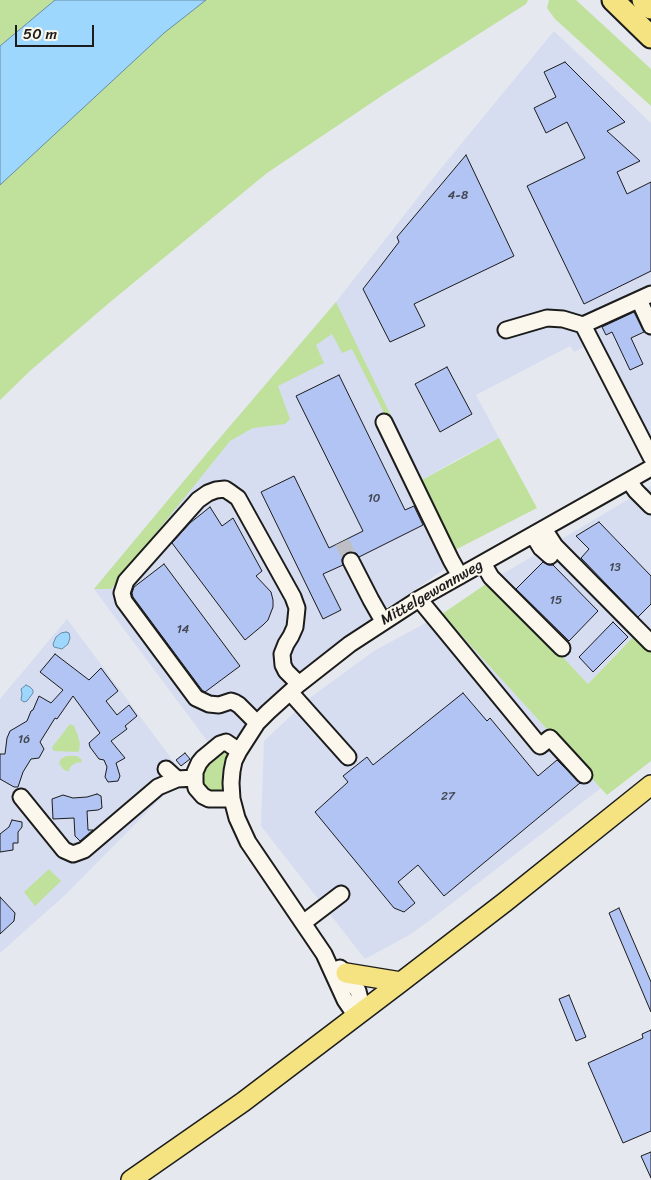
<!DOCTYPE html>
<html>
<head>
<meta charset="utf-8">
<style>
  body { margin:0 }
  #map { position:relative; width:651px; height:1180px; overflow:hidden; background:#e5e8ee; font-family:Sriracha,sans-serif }
  canvas { display:block }
  .scale { position:absolute; left:15px; top:25px; width:79px; height:22px; box-sizing:border-box; border:2px solid #1c1c1c; border-top:0; padding-left:6px; font-size:15px; line-height:18px; white-space:nowrap; color:#1c1c1c; -webkit-text-stroke:4px #fbf7ec; paint-order:stroke }
</style>
</head>
<body>
<div id="map">
<canvas width="651" height="1180"></canvas>
<div class="scale">50 m</div>
</div>
<script>
const g = document.querySelector('canvas').getContext('2d');
g.lineJoin = 'round';
function fill(path, color) {
  g.fillStyle = color;
  g.fill(path, 'evenodd');
}
function toPath(rows) {
  const path = new Path2D();
  for (const r of rows) {
    path.moveTo(r[0], r[1]);
    for (let i = 2; i < r.length; i += 2) path.lineTo(r[i], r[i + 1]);
  }
  return path;
}
function stroke(path, color, width, dash) {
  g.strokeStyle = color;
  g.lineWidth = width;
  g.lineCap = dash ? 'butt' : 'round';
  g.setLineDash(dash || []);
  g.stroke(path);
}
function write(font, color, halo, rows, align = 'center') {
  g.font = font + ' Sriracha,sans-serif';
  g.lineWidth = 4.5;
  g.setLineDash([]);
  g.textBaseline = 'middle';
  g.strokeStyle = halo;
  g.fillStyle = color;
  for (const [text, x, y, turn = 0] of rows) {
    g.save();
    g.translate(x, y);
    g.rotate((+turn || 0) * Math.PI / 180);
    g.textAlign = isNaN(turn) ? turn : align;
    if (halo) g.strokeText(text, 0, 0);
    g.fillText(text, 0, 0);
    g.restore();
  }
}
const built = toPath([
  [554,31,651,123,651,443,598,340,574,352,570,346,476,395,499,438,456,460,422,480,461,560,443,570,316,659,235,738,208,742,94,589,213,446,336,302,434,177],
  [651,486,651,648,636,633,588,684,489,582],
  [442,614,601,788,429,921,411,934,365,959,261,826,264,741,311,697,374,651],
  [67,619,180,770,171,788,64,896,0,953,0,699]
]);
const green = toPath([
  [0,0,55,0,0,46],
  [124,0,528,0,526,4,386,93,267,173,109,303,31,370,0,400,0,104],
  [549,0,576,0,651,69,651,106,555,19,547,8],
  [336,302,422,480,499,438,537,508,453,551,352,349,342,353,332,334,316,345,324,363,278,386,290,419,285,424,253,428,230,441,111,589,94,589,213,446],
  [489,582,558,652,588,684,635,635,651,651,651,761,607,795,442,614],
  [70,724,74,726,78,736,80,744,79,751,77,752,54,751,52,748,53,746],
  [230,748,225,761,222,772,222,793,203,791,198,773,217,750],
  [66,756,77,756,82,760,81,762,80,763,78,762,74,764,70,767,69,771,67,771,63,769,59,763,61,759],
  [49,869,61,881,35,906,24,892]
]);
const water = toPath([
  [55,0,206,0,164,33,0,185,0,46,55,0],
  [66,632,69,633,70,638,68,644,62,649,54,647,53,644,56,637,61,633,66,632],
  [26,685,30,687,33,690,33,693,27,701,24,702,21,700,22,694,21,689,26,685]
]);
const building = toPath([
  [565,62,625,122,607,131,640,161,617,172,627,194,651,182,651,271,584,304,527,186,585,158,567,122,546,133,534,108,556,97,544,72,565,62],
  [466,155,514,256,414,304,425,326,390,342,363,289,399,242,397,237,466,155],
  [634,312,644,332,631,338,643,364,630,370,612,332,606,335,602,327,634,312],
  [447,367,472,414,440,432,415,384,447,367],
  [339,375,405,510,414,506,423,525,359,557,356,553,352,552,347,552,343,556,342,560,343,565,323,574,341,610,323,619,261,492,294,476,329,548,363,531,296,396,339,375],
  [210,507,222,526,233,518,262,571,256,576,271,592,273,600,273,607,268,620,263,625,245,640,172,543,190,523,210,507],
  [599,522,651,576,651,604,638,617,581,558,589,549,576,536,599,522],
  [543,562,548,565,553,565,598,611,569,641,516,589,543,562],
  [164,564,240,666,205,692,202,690,133,597,132,593,134,587,164,564],
  [613,622,628,637,593,672,579,657,613,622],
  [55,654,89,680,101,668,118,691,106,701,117,715,129,705,137,716,125,726,127,729,111,741,125,758,116,763,120,776,118,781,108,782,105,777,107,767,104,760,99,759,90,747,89,743,100,733,73,696,57,719,55,718,40,742,44,749,39,758,31,759,23,772,18,787,14,787,0,779,0,754,5,754,7,738,10,731,27,721,31,711,33,710,39,696,51,703,63,690,40,672,55,654],
  [463,693,487,721,490,718,538,776,557,760,580,783,444,896,418,865,398,882,415,903,404,912,394,908,315,812,348,782,343,776,367,757,373,765,463,693],
  [185,753,190,759,181,766,176,760,185,753],
  [97,794,101,796,102,808,98,810,87,811,88,830,93,830,80,841,75,836,74,818,53,819,52,799,63,795,73,798,87,797,97,794],
  [12,820,22,822,22,827,18,832,18,843,13,843,13,850,0,852,0,834,9,827,12,820],
  [0,897,15,913,14,921,0,934,0,897],
  [619,908,651,982,651,1012,609,913,619,908],
  [569,995,586,1037,576,1041,559,999,569,995],
  [651,1030,651,1131,623,1143,588,1063,643,1038,642,1034,651,1030],
  [651,1152,651,1178,641,1156,651,1152]
]);
const minorTunnel = toPath([
  [342,542,351,561]
]);
const minor = toPath([
  [651,294,583,325,651,457],
  [639,300,651,326],
  [506,330,547,318,563,319,583,325],
  [384,422,451,560,460,576],
  [629,481,636,491,651,506],
  [544,529,555,546,651,643],
  [533,535,541,548,550,556],
  [351,561,371,600,383,621],
  [483,563,491,577,562,648],
  [419,599,540,746,550,738,584,775],
  [290,692,348,757],
  [257,723,239,705,234,702,231,701,219,705,209,704,196,698,124,601,122,593,126,581,198,500,208,493,216,490,225,489,231,493,238,498,293,597,297,608,296,618,295,627,291,636,286,644,282,654,283,665,286,671,299,684],
  [166,769,177,779],
  [21,797,64,850,73,854,84,850,158,787,177,779,195,778],
  [232,799,209,799,203,796,196,788,195,783,195,772,199,763,203,758,220,744,226,742,239,751],
  [303,923,341,894],
  [340,968,346,973,358,991,363,1011],
  [356,1016,345,1000,324,954,248,842,237,818,232,799,231,783,232,771,234,761,239,751,257,723,268,712,299,684,350,644,419,599,651,468]
]);
const major = toPath([
  [346,973,401,982],
  [131,1180,243,1102,401,982,505,902,651,785]
]);
const highway = toPath([
  [613,0,651,37],
  [643,0,651,8]
]);
const numberNames = [
  ["4-8",458,196],
  ["10",374,499],
  ["13",615,568],
  ["15",556,601],
  ["14",183,630],
  ["16",24,740],
  ["27",448,797]
];
const streetNames = [
  ["Mittelgewannweg",432,593,-30]
];
fill(built, '#d6ddf0');
fill(green, '#bfe19b');
fill(water, '#9dd7fd');
stroke(water, '#698ca3', 1);
fill(building, '#b2c4f3');
stroke(building, '#1c1c1c', 1);
stroke(minorTunnel, '#bdbfc4', 15, [15, 8]);
stroke(minor, '#1c1c1c', 19);
stroke(major, '#1c1c1c', 22);
stroke(highway, '#1c1c1c', 25);
stroke(minor, '#fbf7ec', 15);
stroke(major, '#f5e382', 19);
stroke(highway, '#f5e382', 21);
write('12px', '#424652', null, numberNames);
write('15px', '#1c1c1c', '#fbf7ec', streetNames);
</script>
</body>
</html>
